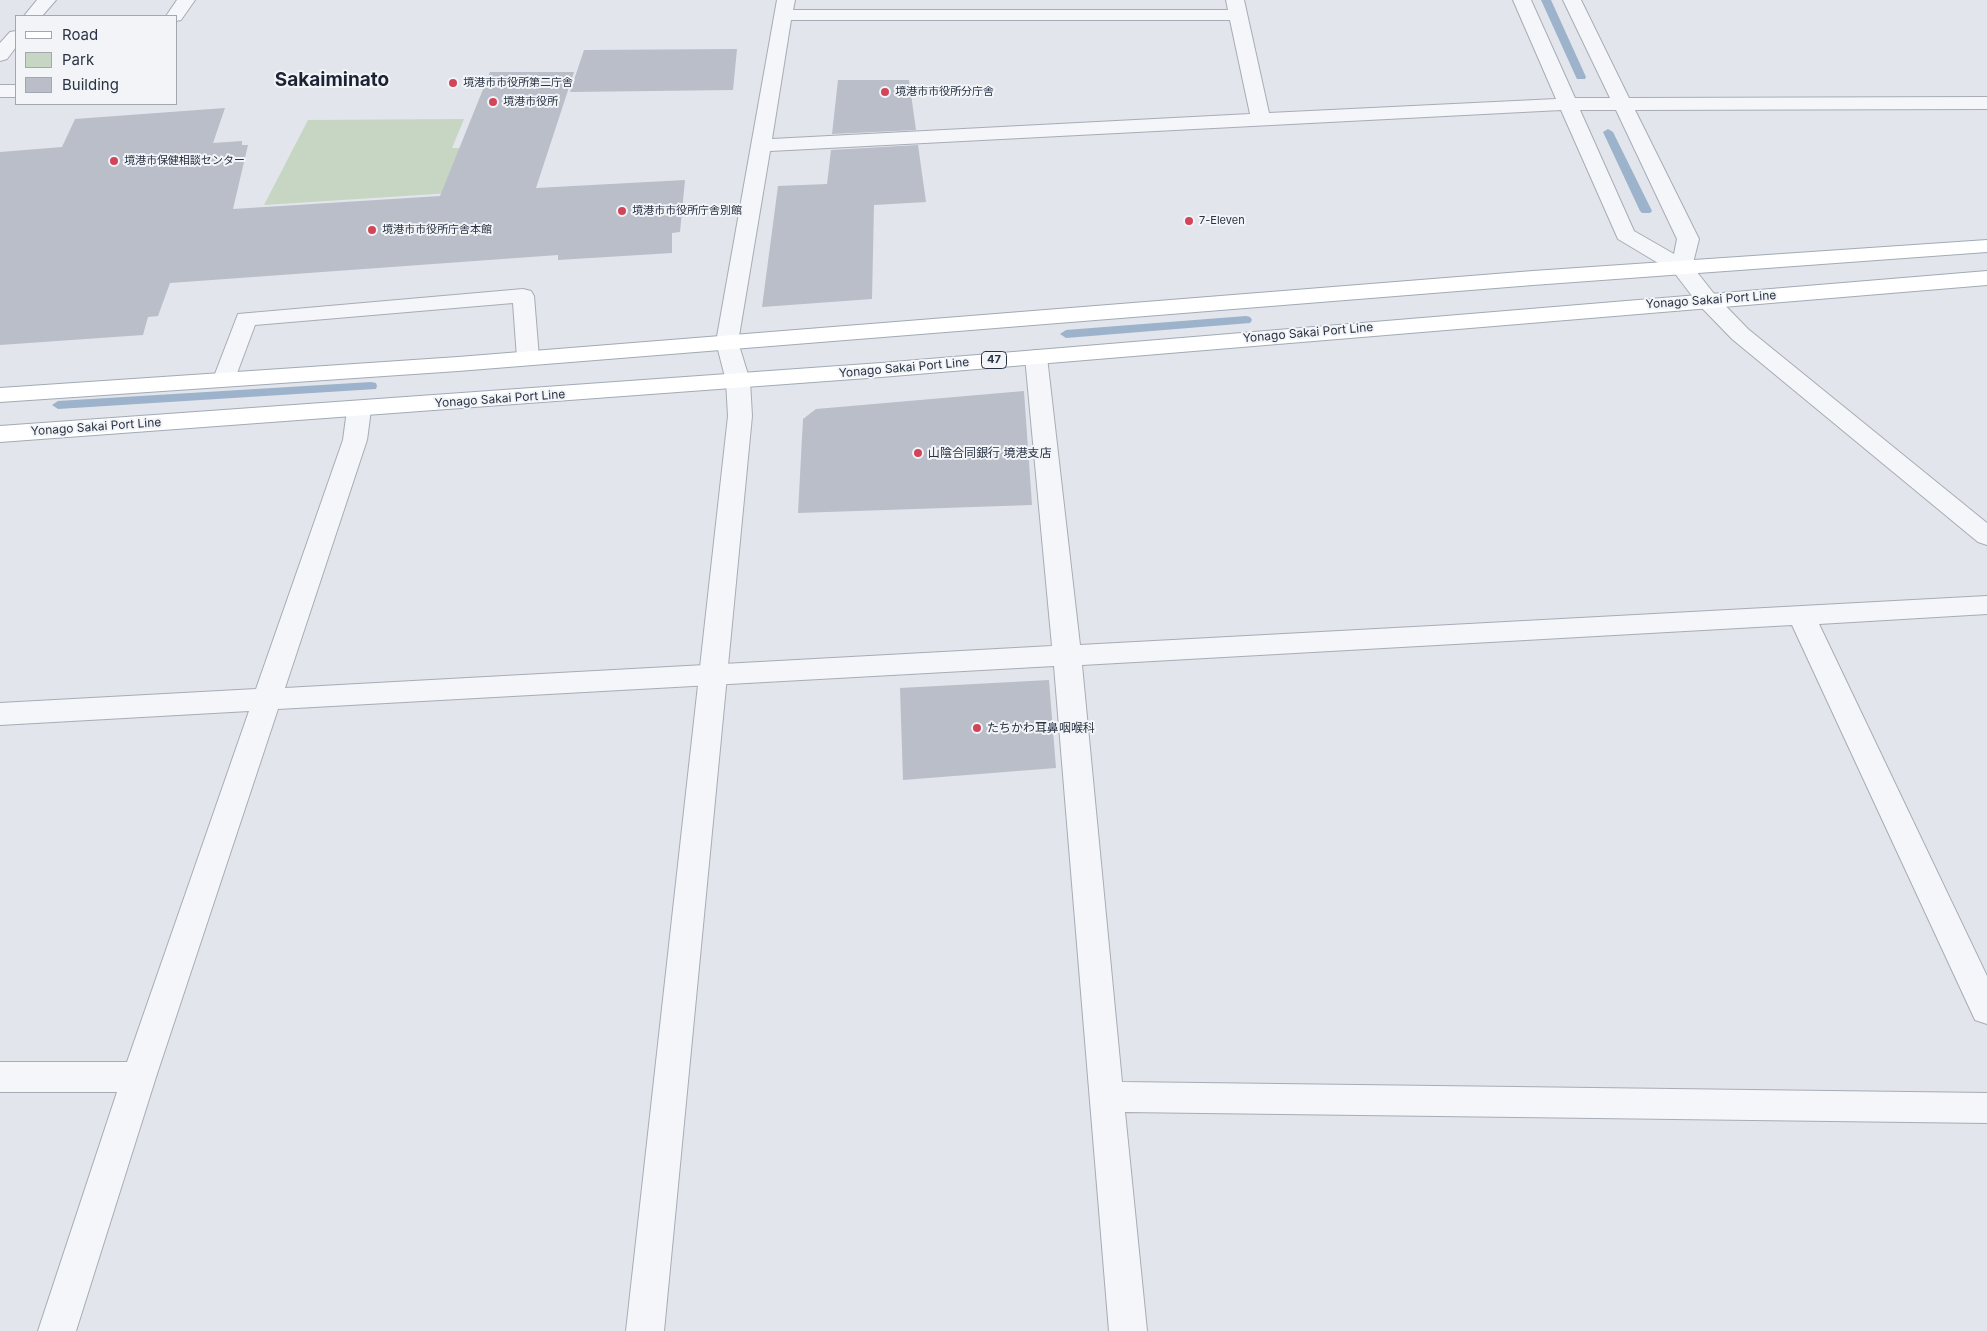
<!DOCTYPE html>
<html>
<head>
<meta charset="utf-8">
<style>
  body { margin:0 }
  #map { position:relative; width:1987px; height:1331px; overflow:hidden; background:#e2e5eb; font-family:Inter,sans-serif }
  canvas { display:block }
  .legend { position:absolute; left:15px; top:15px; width:162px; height:90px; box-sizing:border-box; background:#f2f4f8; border:1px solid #a2a7b0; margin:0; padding:6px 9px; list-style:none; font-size:15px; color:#293343 }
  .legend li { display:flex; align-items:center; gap:10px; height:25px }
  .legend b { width:25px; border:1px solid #a2a7b0 }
</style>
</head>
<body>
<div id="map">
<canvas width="1987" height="1331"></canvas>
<ul class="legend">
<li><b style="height:6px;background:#fff"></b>Road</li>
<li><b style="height:14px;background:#c7d5c3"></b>Park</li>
<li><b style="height:14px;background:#b9bec8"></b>Building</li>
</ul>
</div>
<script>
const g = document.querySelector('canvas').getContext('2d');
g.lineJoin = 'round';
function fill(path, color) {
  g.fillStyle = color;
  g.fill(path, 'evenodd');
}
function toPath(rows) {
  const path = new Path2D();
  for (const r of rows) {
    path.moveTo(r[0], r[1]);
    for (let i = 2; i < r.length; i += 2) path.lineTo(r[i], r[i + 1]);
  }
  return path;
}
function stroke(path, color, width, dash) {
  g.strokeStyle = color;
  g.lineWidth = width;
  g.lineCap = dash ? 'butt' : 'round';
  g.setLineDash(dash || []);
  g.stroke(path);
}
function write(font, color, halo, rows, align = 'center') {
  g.font = font + ' Inter,"Noto Sans JP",sans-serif';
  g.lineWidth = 4;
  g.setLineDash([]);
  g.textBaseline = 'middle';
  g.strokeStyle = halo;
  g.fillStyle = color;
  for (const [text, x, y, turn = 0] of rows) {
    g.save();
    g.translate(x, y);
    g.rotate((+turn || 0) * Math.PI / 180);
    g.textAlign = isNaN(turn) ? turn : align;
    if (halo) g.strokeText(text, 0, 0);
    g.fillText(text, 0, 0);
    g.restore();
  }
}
const green = toPath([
  [464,119,452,148,512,148,497,190,264,205,308,120]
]);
const stream = toPath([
  [1541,0,1551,0,1586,77,1585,79,1577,79,1576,77,1541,0],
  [1608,129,1613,132,1652,211,1650,213,1642,213,1640,211,1603,132,1608,129],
  [1246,316,1250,317,1252,320,1250,323,1066,338,1060,334,1066,330,1246,316],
  [371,382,376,383,377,386,376,389,58,409,52,405,58,401,371,382]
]);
const building = toPath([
  [737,49,733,90,570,92,584,50],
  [490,72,574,72,536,188,685,180,680,232,672,233,672,253,558,260,558,255,170,283,158,316,148,317,143,335,0,345,0,152,62,147,75,119,225,108,213,143,242,141,242,145,248,145,233,209,440,196],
  [838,80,909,80,916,130,832,134],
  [918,145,926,202,874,205,872,299,762,307,778,186,827,184,831,150],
  [1024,391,1032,505,798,513,803,419,816,409],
  [1049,680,1056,768,903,780,900,688]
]);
const service = toPath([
  [177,0,195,0,181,20,176,21,176,16,166,16,177,0],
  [0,85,16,85,16,97,0,97,0,85],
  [523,289,531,291,534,296,539,358,536,363,528,365,520,363,517,358,513,303,255,325,233,384,225,386,217,384,213,379,238,314,523,289]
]);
const minor = toPath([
  [777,0,795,0,793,10,1228,10,1226,0,1244,0,1269,113,1556,99,1513,0,1531,0,1575,98,1610,98,1563,0,1581,0,1629,98,1987,97,1987,109,1635,110,1699,239,1692,267,1689,272,1681,273,1673,272,1618,239,1561,110,770,151,738,342,735,347,727,349,719,347,716,342,777,0],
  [791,20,1230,20,1250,114,772,139,791,20],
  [1580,110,1616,110,1677,239,1674,254,1634,231,1580,110],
  [1036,350,1044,352,1047,357,1080,645,1987,596,1987,614,1819,624,1987,976,1987,1024,1975,1020,1792,625,1082,665,1122,1082,1987,1093,1987,1123,1125,1112,1147,1331,1109,1331,1054,666,278,709,156,1077,76,1331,38,1331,117,1092,0,1092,0,1062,127,1062,249,711,0,725,0,703,256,689,343,440,347,410,351,405,359,403,367,405,371,410,367,440,285,688,1052,646,1025,357,1028,352,1036,350]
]);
const tertiary = toPath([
  [37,0,56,0,42,16,24,16,37,0],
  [16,31,16,47,7,59,0,61,0,43,10,32,16,31],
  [1681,261,1689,262,1715,295,1748,329,1987,523,1987,545,1978,542,1732,339,1699,305,1670,267,1673,262,1681,261],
  [727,335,735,337,738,342,750,381,752,416,664,1331,626,1331,728,416,726,381,716,342,719,337,727,335]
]);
const primary = toPath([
  [1987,240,1987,252,1533,285,458,371,0,402,0,388,458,357,1533,271,1987,240],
  [1987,271,1987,285,881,377,0,442,0,426,881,363,1987,271]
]);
const markers = [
  [453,83,5,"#d24559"],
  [885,92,5,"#d24559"],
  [493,102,5,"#d24559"],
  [114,161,5,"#d24559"],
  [622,211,5,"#d24559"],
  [1189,221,5,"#d24559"],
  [372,230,5,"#d24559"],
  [918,453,5,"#d24559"],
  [977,728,5,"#d24559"]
];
const farPoinames = [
  ["境港市市役所第二庁舎",463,83],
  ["境港市市役所分庁舎",895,92],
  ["境港市役所",503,102],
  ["境港市保健相談センター",124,161],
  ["境港市市役所庁舎別館",632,211],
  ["7-Eleven",1199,221],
  ["境港市市役所庁舎本館",382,230]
];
const shields = [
  [994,360,25]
];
const shieldNames = [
  ["47",994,360]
];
const streetNames = [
  ["Yonago Sakai Port Line",1711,300,-4],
  ["Yonago Sakai Port Line",1308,333,-5],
  ["Yonago Sakai Port Line",904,368,-5],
  ["Yonago Sakai Port Line",500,399,-4],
  ["Yonago Sakai Port Line",96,427,-4]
];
const poiNames = [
  ["山陰合同銀行 境港支店",928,453],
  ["たちかわ耳鼻咽喉科",987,728]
];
const farTownnames = [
  ["Sakaiminato",332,80]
];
fill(green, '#c7d5c3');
fill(stream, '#9cb3cb');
fill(building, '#b9bec8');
stroke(service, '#a7acb5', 2);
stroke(minor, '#a7acb5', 2);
stroke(tertiary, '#a7acb5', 2);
stroke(primary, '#a1aab7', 2);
fill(service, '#f5f6f9');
fill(minor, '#f5f6f9');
fill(tertiary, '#f5f6f9');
fill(primary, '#fff');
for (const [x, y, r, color] of markers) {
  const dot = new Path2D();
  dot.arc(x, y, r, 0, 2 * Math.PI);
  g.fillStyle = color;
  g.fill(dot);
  stroke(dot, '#f2f4f8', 2);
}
write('11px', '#293343', '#f2f4f8', farPoinames, 'left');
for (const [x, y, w] of shields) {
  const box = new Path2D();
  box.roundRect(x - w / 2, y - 8.5, w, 17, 4);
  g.fillStyle = '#f2f4f8';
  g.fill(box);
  stroke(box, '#293343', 1);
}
write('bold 11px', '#293343', null, shieldNames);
write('12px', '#293343', '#f2f4f8', streetNames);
write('12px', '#293343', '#f2f4f8', poiNames, 'left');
write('bold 19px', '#1c2434', '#f2f4f8', farTownnames);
</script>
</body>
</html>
